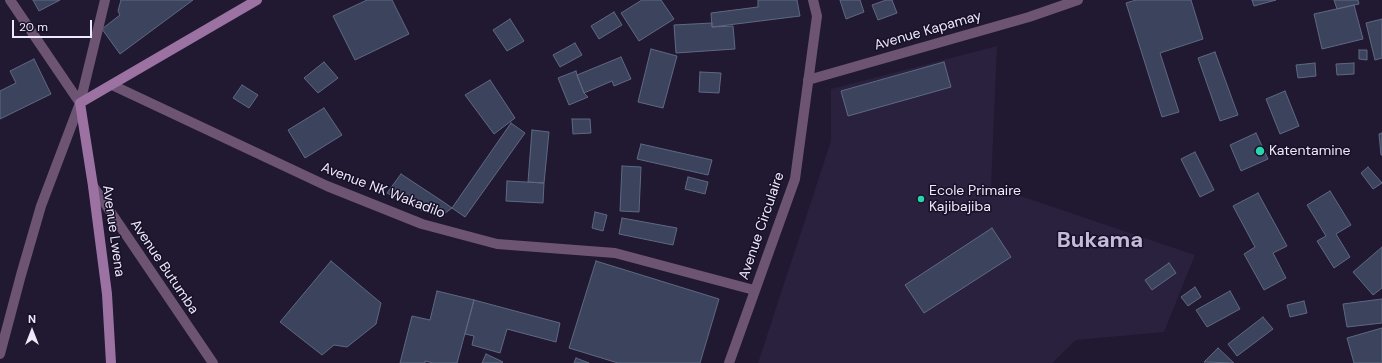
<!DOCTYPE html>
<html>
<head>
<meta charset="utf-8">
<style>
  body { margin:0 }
  #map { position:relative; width:1382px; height:363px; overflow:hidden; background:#201931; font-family:"DM Sans",sans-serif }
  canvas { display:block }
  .north { position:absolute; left:12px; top:311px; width:40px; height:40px; -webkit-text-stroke:3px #171027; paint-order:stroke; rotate:0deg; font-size:11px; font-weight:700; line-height:16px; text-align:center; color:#ede9fa }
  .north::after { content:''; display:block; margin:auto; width:14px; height:18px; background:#ede9fa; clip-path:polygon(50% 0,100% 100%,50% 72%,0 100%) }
  .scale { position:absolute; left:12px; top:20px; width:80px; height:18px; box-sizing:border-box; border:2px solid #ede9fa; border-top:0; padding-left:5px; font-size:12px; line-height:14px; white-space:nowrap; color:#ede9fa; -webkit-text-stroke:3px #171027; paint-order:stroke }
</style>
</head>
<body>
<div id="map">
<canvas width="1382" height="363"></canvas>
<div class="north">N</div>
<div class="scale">20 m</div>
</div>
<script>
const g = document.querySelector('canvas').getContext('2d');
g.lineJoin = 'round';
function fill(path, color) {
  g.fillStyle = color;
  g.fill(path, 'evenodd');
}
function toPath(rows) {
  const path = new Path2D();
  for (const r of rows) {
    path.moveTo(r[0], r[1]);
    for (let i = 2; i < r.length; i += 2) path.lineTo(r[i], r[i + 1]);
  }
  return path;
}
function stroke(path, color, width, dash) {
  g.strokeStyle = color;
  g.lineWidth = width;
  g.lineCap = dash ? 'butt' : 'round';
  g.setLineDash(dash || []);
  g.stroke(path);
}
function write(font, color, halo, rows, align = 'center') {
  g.font = font + ' "DM Sans",sans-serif';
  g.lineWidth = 3;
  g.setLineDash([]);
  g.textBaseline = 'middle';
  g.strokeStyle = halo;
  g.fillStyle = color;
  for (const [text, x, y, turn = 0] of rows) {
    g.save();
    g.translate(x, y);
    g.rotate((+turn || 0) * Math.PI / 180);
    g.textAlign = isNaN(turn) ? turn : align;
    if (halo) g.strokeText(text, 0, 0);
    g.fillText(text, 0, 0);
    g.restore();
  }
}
const built = toPath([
  [997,46,991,186,1195,255,1164,332,1076,340,1052,363,758,363,831,141,831,89]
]);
const building = toPath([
  [33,0,60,0,39,11,33,0],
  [121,0,193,0,120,54,102,29,120,15,118,11,121,0],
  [367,0,392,0,409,34,355,60,333,16,367,0],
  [642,0,661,0,674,19,639,41,621,13,642,0],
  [758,0,797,0,800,16,712,27,711,13,758,7,758,0],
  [840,0,860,0,864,12,846,19,840,0],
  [886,0,892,0,897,13,878,20,872,5,886,0],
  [1136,0,1191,0,1203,39,1160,53,1179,112,1162,117,1126,3,1136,0],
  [1252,0,1276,0,1254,6,1252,0],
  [1334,0,1358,0,1359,4,1337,9,1334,0],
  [1354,5,1363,39,1322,49,1314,14,1354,5],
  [614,12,622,25,599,39,591,26,614,12],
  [510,19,524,41,507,51,493,30,510,19],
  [1382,19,1382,58,1375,60,1366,23,1382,19],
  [712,23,712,27,733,26,735,49,676,53,674,25,712,23],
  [575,43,582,55,560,67,553,55,575,43],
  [651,49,677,56,663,108,638,102,651,49],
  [1359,50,1367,50,1367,60,1359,59,1359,50],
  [1215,52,1238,115,1220,121,1198,58,1215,52],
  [621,57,631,79,614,86,612,81,584,93,577,75,621,57],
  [34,59,51,94,0,119,0,91,16,83,10,71,34,59],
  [324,62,338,78,318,93,304,78,324,62],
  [944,62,951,87,848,116,841,91,944,62],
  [1315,63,1316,76,1298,78,1296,65,1315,63],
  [1354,63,1354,74,1337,75,1336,64,1354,63],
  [576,71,577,75,584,93,588,97,569,105,558,78,576,71],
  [700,72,721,73,719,93,699,92,700,72],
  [490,80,515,118,494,134,465,95,490,80],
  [242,85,258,95,249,108,233,98,242,85],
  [1285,91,1299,126,1280,134,1266,99,1285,91],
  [324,108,342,135,305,158,288,130,324,108],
  [572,119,590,119,591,133,573,134,572,119],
  [511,123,525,133,465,217,452,208,511,123],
  [532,130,549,132,544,183,528,182,532,130],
  [1256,133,1268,159,1241,171,1230,145,1256,133],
  [1382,133,1382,155,1381,155,1379,134,1382,133],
  [641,144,712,160,708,175,637,159,641,144],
  [1195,152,1214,190,1200,197,1181,159,1195,152],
  [622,166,641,167,639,212,620,211,622,166],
  [1368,167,1382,183,1373,189,1361,173,1368,167],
  [401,174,445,203,452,208,440,217,418,209,387,193,401,174],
  [688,177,708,182,705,194,685,189,688,177],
  [507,181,544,183,543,203,506,201,507,181],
  [1330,191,1351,225,1336,234,1350,257,1334,268,1317,241,1326,236,1307,205,1330,191],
  [1258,193,1287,246,1273,253,1286,278,1264,290,1244,254,1255,247,1233,206,1258,193],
  [595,212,607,215,603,231,592,228,595,212],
  [622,218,677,228,673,245,619,234,622,218],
  [992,228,1011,257,924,313,905,285,992,228],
  [1382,247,1382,288,1373,295,1353,272,1382,247],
  [331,261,381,303,376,324,347,347,334,345,322,355,280,322,331,261],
  [596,261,719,299,700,363,618,363,569,348,596,261],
  [1169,263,1176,273,1152,290,1145,280,1169,263],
  [1195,287,1201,297,1188,306,1181,297,1195,287],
  [437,291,474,300,457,363,433,363,425,361,425,363,400,363,412,316,430,320,437,291],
  [1230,291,1240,309,1207,327,1196,310,1230,291],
  [1382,299,1382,323,1347,327,1343,304,1382,299],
  [474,300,560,323,556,342,507,329,500,353,472,345,474,336,465,334,474,300],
  [1304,301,1307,313,1290,317,1287,305,1304,301],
  [1263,317,1273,329,1237,356,1228,344,1263,317],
  [1382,328,1382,363,1354,363,1347,338,1382,328],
  [1218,348,1234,363,1204,362,1218,348],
  [486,354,503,362,502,363,482,363,486,354],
  [576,358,589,363,574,363,576,358]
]);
const minor = toPath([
  [10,0,80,103],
  [808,80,1029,17,1078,0],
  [112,85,327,186,422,224,497,244,615,253,754,290],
  [93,186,213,363],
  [0,354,21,275,41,206,80,103,105,0],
  [729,363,795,179,817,16,813,0]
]);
const secondary = toPath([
  [111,363,107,294,93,186,80,103,257,0]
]);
const markers = [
  [1260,151,5,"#28d5ad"],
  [921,199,4,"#28d5ad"]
];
const streetNames = [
  ["Avenue Kapamay",928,31,-16],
  ["Avenue NK Wakadilo",383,191,21],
  ["Avenue Circulaire",762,226,-71],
  ["Avenue Lwena",113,231,82],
  ["Avenue Butumba",164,267,56]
];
const poiNames = [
  ["Katentamine",1269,151],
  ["Ecole Primaire",929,191],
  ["Kajibajiba",929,207]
];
const townNames = [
  ["Bukama",1100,241]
];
fill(built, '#2a213e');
fill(building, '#3c445d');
stroke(building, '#5f6883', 1);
stroke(minor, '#6d5472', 10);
stroke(secondary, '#9b72a2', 10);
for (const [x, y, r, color] of markers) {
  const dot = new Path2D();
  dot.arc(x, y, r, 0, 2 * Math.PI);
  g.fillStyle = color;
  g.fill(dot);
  stroke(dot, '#171027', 1.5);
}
write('14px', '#ede9fa', '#171027', streetNames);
write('14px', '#ede9fa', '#171027', poiNames, 'left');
write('bold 22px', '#c2bbda', '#171027', townNames);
</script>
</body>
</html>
